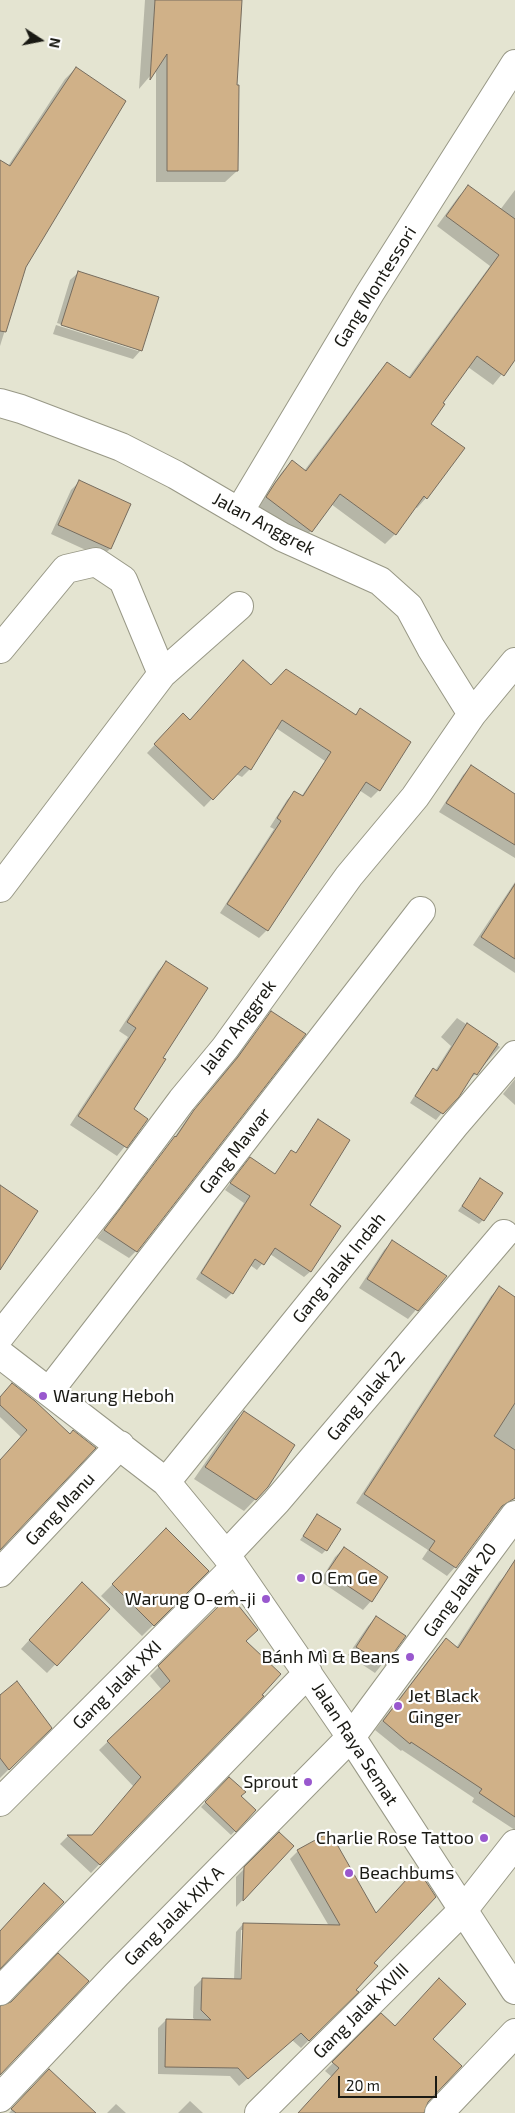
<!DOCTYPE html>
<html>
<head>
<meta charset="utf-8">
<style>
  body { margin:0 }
  #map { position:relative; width:515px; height:2113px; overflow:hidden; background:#e4e4d1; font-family:"Exo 2",sans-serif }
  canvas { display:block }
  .north { position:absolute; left:15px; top:15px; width:50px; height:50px; -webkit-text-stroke:4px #fff; paint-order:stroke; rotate:101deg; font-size:14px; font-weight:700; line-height:20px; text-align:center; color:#1a1a14 }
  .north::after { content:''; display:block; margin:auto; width:18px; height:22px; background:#1a1a14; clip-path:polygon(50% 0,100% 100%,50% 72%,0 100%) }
  .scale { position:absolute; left:338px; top:2076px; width:99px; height:22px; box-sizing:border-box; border:2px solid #1a1a14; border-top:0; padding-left:6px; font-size:15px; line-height:18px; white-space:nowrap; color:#1a1a14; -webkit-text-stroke:4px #fff; paint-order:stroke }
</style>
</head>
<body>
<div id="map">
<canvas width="515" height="2113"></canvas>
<div class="north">N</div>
<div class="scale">20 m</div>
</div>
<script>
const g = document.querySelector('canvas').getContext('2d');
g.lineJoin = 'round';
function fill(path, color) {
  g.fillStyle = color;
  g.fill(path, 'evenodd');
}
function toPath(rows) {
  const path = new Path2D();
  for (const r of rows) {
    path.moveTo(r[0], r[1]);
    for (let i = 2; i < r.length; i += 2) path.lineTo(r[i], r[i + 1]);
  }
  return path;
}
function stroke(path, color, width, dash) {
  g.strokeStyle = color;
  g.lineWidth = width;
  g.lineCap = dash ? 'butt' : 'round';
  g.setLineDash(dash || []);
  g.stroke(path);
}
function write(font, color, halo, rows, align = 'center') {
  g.font = font + ' "Exo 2",sans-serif';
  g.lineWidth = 4.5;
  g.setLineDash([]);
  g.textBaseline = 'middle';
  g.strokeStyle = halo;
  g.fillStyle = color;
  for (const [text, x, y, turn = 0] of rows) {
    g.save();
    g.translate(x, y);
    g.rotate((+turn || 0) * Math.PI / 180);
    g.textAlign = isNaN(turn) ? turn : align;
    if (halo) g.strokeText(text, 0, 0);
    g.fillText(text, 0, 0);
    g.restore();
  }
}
const shadow = toPath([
  [145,0,241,0,236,86,237,171,225,182,156,182,156,69,139,89],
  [76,68,25,266,0,346,0,161,8,166,65,79],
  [469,187,500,210,515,190,515,358,493,385,468,367,441,403,430,424,426,498,417,508,415,507,395,534,385,544,331,504,311,531,301,541,257,508,282,472,292,462,304,471,378,373,388,363,408,378,490,266,437,226,459,196],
  [79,272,141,350,133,359,53,334,56,325,138,351,138,348,57,323,70,280],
  [79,482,130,505,110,549,101,557,51,534,71,490],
  [271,686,354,716,360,710,379,790,371,798,359,790,267,930,259,938,220,913,274,829,270,827,287,800,295,792,301,797,325,761,276,728,250,769,242,777,236,774,204,807,147,753,183,715,190,722],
  [471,767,515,796,515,858,439,812,463,775],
  [515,882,515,973,473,945],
  [167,962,162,1058,132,1110,147,1119,117,1156,70,1125,128,1037,119,1031,158,971],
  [271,1013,136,1251,129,1258,97,1238,174,1138,187,1119],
  [457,1018,500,1047,476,1074,468,1080,436,1120,410,1103,427,1076,433,1070,435,1071,451,1046,441,1037],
  [515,1079,515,1105,503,1094],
  [318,1120,308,1206,311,1271,304,1277,270,1254,257,1270,250,1265,232,1293,226,1299,196,1279,244,1203,225,1190,244,1165,274,1175,291,1152,295,1154],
  [480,1180,483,1220,479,1224,458,1211],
  [392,1242,445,1276,408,1319,359,1288,384,1250],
  [499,1288,515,1298,515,1495,504,1508,498,1509,455,1567,447,1576,422,1559,428,1550,356,1503,491,1296],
  [0,1398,70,1435,0,1548,0,1461,22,1438,0,1417],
  [244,1413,267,1487,244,1511,194,1479,232,1424],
  [317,1516,326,1550,322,1554,300,1540],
  [166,1530,208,1571,142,1636,101,1596],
  [344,1548,371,1601,363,1610,320,1581,335,1557],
  [507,1574,515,1579,515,1830,472,1802,474,1798,402,1750,401,1751,375,1730,438,1648,446,1639,456,1648,499,1582],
  [73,1592,108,1609,47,1673,21,1649],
  [229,1596,262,1696,91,1873,60,1844,68,1836,91,1836,134,1787,99,1750,162,1690,150,1676],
  [376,1617,405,1636,375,1673,348,1655,368,1626],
  [0,1696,50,1728,0,1778],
  [229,1778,239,1796,255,1811,231,1835,201,1807],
  [279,1834,293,1846,236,1907,236,1877],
  [298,1851,376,1915,373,1963,354,1990,357,1992,301,2048,292,2040,239,2086,230,2076,158,2074,158,2028,166,2020,196,2021,193,2018,194,1987,202,1979,234,1980,236,1932,243,1924,329,1926,290,1859],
  [241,1930,244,1930,242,1985,240,1985],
  [381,2015,395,2028,431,2040,427,2102,423,2113,299,2113,332,2077,325,2071],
  [41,2079,95,2113,9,2113],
  [190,2101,203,2113,178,2113],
  [116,2104,126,2113,107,2113]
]);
const building = toPath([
  [155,0,242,0,237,85,239,85,238,171,167,171,167,54,150,80,155,0],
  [76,67,126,101,26,267,6,332,0,331,0,160,10,166,76,67],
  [468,185,515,219,515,360,504,376,477,356,443,403,445,404,431,424,465,448,427,499,424,496,396,535,340,494,312,532,266,497,275,483,292,460,306,471,387,362,410,378,499,255,446,216,468,185],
  [78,271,159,297,142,351,61,325,78,271],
  [79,480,131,504,111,549,58,525,79,480],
  [243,660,271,685,286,669,356,715,360,708,411,742,380,791,366,782,268,931,227,904,281,821,277,818,294,791,303,796,331,752,282,720,251,770,245,766,213,800,154,744,183,713,190,720,243,660],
  [471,765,515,794,515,845,446,803,471,765],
  [515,884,515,959,481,937,515,884],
  [166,961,208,988,163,1058,166,1059,134,1109,148,1119,127,1148,78,1116,136,1028,127,1022,166,961],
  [271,1011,306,1034,137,1252,104,1230,175,1136,176,1137,194,1110,238,1057,271,1011],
  [467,1023,498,1044,477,1075,474,1073,459,1097,443,1114,415,1096,433,1068,437,1071,467,1023],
  [318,1119,350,1140,310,1205,341,1226,311,1272,275,1248,264,1265,255,1259,233,1294,201,1273,250,1196,230,1183,250,1157,275,1174,291,1150,296,1153,318,1119],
  [480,1178,503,1193,484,1221,462,1206,480,1178],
  [0,1185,38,1211,0,1270,0,1185],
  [392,1240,447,1276,418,1311,367,1279,392,1240],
  [499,1286,515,1297,515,1403,494,1436,515,1450,515,1498,502,1506,456,1568,429,1550,435,1541,364,1494,499,1286],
  [12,1383,35,1401,70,1434,73,1430,96,1448,0,1550,0,1460,27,1430,0,1405,0,1397,12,1383],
  [244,1411,295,1445,268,1487,256,1500,205,1467,244,1411],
  [317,1514,341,1529,327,1551,303,1536,317,1514],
  [166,1528,209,1571,154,1626,112,1584,166,1528],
  [344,1547,388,1577,372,1602,327,1572,344,1547],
  [515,1560,515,1817,479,1793,482,1789,411,1742,410,1744,383,1721,446,1638,458,1648,515,1560],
  [82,1582,110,1609,57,1666,29,1640,82,1582],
  [230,1595,258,1630,246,1641,281,1674,262,1695,264,1696,100,1865,67,1835,92,1835,141,1777,107,1741,170,1681,158,1666,230,1595],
  [376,1616,406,1636,385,1665,356,1647,376,1616],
  [17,1681,52,1728,9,1770,0,1758,0,1695,17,1681],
  [229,1777,246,1792,241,1796,256,1810,236,1832,205,1802,229,1777],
  [279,1832,294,1846,243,1901,244,1867,279,1832],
  [330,1832,376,1913,417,1868,436,1897,374,1963,378,1966,356,1990,359,1992,309,2041,301,2033,248,2079,238,2068,165,2067,166,2019,211,2020,201,2010,202,1978,241,1979,243,1923,340,1925,297,1850,330,1832],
  [44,1883,64,1902,0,1969,0,1931,44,1883],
  [58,1953,89,1981,0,2075,0,2006,11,2002,58,1953],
  [439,1978,466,2004,433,2039,462,2066,428,2102,424,2113,298,2113,339,2068,332,2062,381,2013,395,2026,439,1978],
  [49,2069,96,2113,16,2113,11,2109,49,2069]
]);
const minor = toPath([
  [0,403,21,409,121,447,176,475,282,537,380,581,409,607,431,648,472,714],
  [239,512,370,293,515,64],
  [0,649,66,569,96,562,123,580,162,674],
  [0,888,162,674,239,606],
  [0,1336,109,1198,182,1100,225,1048,349,876,415,797,472,714,515,662],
  [0,1354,166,1482,226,1555,351,1737,515,1990],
  [50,1390,421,911],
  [166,1482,454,1126,515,1055],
  [226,1555,276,1502,504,1234],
  [0,1573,120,1445],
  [0,1802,234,1568],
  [0,1991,308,1673],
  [0,2098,117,1974,351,1737,515,1515],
  [259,2113,464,1909,515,1844],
  [439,2113,515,2033]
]);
const markers = [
  [43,1396,5,"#9958ce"],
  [301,1578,5,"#9958ce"],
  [266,1599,5,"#9958ce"],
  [410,1657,5,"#9958ce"],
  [398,1706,5,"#9958ce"],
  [308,1782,5,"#9958ce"],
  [484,1838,5,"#9958ce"],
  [349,1873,5,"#9958ce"]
];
const streetNames = [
  ["Gang Montessori",375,287,-58],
  ["Jalan Anggrek",264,524,28],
  ["Jalan Anggrek",238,1027,-53],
  ["Gang Mawar",235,1151,-52],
  ["Gang Jalak Indah",339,1268,-51],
  ["Gang Jalak 22",366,1396,-50],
  ["Gang Manu",60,1509,-47],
  ["Gang Jalak 20",460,1590,-54],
  ["Gang Jalak XXI",117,1685,-45],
  ["Jalan Raya Semat",355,1744,57],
  ["Gang Jalak XIX A",174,1916,-45],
  ["Gang Jalak XVIII",361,2011,-45]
];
const poiNames = [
  ["Warung Heboh",53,1396],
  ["O Em Ge",311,1578],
  ["Warung O-em-ji",256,1599,"right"],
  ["Bánh Mì & Beans",400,1657,"right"],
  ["Jet Black",408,1696],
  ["Ginger",408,1717],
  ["Sprout",298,1782,"right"],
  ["Charlie Rose Tattoo",474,1838,"right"],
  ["Beachbums",359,1873]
];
fill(shadow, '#0003');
fill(building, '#d0b188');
stroke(building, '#766c5e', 1);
stroke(minor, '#989886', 30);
stroke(minor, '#fff', 28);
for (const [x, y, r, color] of markers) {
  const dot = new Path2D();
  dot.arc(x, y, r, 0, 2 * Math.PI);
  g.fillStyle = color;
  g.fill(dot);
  stroke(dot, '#fff', 2);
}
write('18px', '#1a1a14', '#fff', streetNames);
write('18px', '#1a1a14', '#fff', poiNames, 'left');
</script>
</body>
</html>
